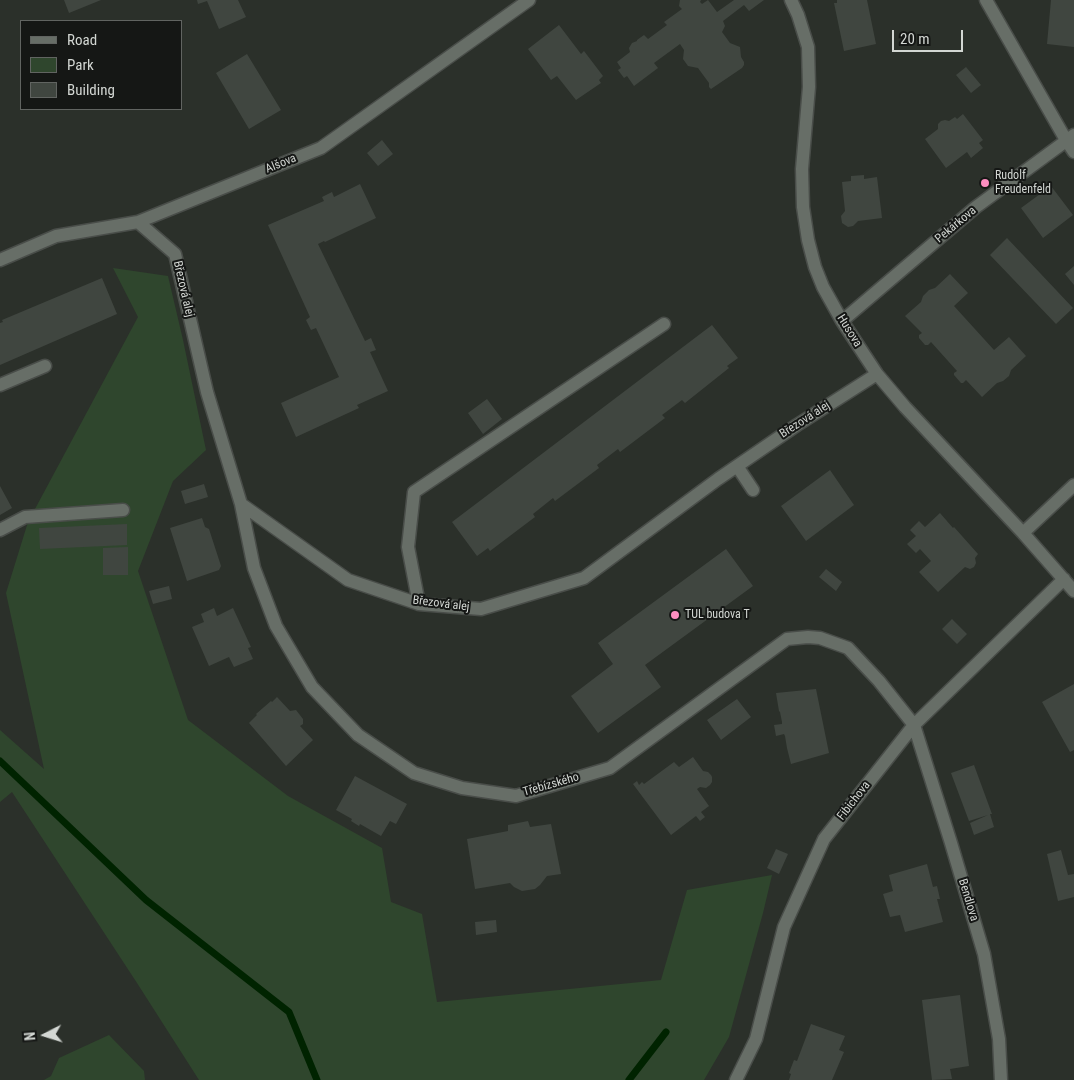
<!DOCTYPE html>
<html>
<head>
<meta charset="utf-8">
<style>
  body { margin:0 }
  #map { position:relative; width:1074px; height:1080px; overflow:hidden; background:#2b302a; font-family:"Roboto Condensed",sans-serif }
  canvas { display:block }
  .legend { position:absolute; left:20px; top:20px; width:162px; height:90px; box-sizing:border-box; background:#151715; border:1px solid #616461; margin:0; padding:6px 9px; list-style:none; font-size:15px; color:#d3d7d3 }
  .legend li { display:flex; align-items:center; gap:10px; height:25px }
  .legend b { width:25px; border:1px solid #616461 }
  .north { position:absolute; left:20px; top:1010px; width:50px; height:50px; -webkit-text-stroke:4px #151715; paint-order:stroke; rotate:265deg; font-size:14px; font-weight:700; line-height:20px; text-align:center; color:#d3d7d3 }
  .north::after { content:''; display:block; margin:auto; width:18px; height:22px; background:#d3d7d3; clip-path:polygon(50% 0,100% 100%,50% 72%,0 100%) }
  .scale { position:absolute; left:892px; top:30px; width:71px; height:22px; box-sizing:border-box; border:2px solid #d3d7d3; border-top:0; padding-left:6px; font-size:15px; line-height:18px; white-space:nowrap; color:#d3d7d3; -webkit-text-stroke:4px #151715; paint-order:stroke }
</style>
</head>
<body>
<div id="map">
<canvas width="1074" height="1080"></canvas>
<ul class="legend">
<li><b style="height:6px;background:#676e67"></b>Road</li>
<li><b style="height:14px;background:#2f462d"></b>Park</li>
<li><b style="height:14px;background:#404640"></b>Building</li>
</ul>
<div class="north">N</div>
<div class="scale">20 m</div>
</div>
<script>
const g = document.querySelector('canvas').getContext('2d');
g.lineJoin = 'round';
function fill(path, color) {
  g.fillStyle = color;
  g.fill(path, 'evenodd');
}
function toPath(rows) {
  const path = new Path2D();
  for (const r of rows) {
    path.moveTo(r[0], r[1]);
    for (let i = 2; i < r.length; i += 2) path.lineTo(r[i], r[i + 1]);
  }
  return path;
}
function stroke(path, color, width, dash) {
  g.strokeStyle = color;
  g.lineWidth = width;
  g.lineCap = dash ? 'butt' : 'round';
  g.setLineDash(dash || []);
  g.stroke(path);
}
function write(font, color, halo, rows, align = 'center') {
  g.font = font + ' "Roboto Condensed",sans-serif';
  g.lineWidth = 4;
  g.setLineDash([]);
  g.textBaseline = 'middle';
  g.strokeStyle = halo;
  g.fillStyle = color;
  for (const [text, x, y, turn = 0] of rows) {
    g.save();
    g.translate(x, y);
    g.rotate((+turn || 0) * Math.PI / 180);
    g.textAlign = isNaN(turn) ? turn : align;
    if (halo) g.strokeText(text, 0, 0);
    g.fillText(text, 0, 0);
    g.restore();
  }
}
const green = toPath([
  [113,268,168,276,183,340,206,450,173,481,138,571,188,720,288,796,382,848,391,902,422,914,437,1002,661,980,687,890,772,875,763,913,729,1037,704,1080,199,1080,137,983,12,792,0,802,0,730,44,769,6,593,28,522,138,317],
  [109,1035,144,1071,145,1080,44,1080,51,1076,59,1058]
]);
const stream = toPath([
  [0,761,146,900,289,1012,317,1080],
  [629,1080,666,1032]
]);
const building = toPath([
  [64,0,101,0,69,13],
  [197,0,238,0,246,17,219,29,207,1,198,4],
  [680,0,701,0,700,2,702,4,708,0,717,12,734,0,764,0,749,11,744,5,723,21,725,26,722,32,730,43,740,47,741,57,744,62,744,65,742,68,711,89,709,87,709,83,698,68,688,66,683,59,684,50,680,44,654,63,658,68,634,86,627,76,624,78,618,70,621,68,617,62,630,52,629,48,632,43,637,41,637,40,644,35,648,39,667,25,664,22,682,9,679,6],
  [837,0,867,0,876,44,844,51,834,3,837,3],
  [1051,0,1074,0,1074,47,1047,44],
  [559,25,581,54,584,51,603,76,599,80,601,83,576,100,557,76,551,80,528,49],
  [247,54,281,110,249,129,216,73],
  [966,67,981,85,971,93,956,75],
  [963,114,983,140,979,143,983,148,971,158,967,152,946,168,925,139,938,129,938,124,941,121,945,120,949,121,955,117,957,119],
  [382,140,393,154,378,166,367,153],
  [864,175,864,179,877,177,882,218,858,221,853,226,848,227,842,223,841,216,845,211,842,182,851,181,851,176],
  [360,184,376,218,325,242,324,241,318,244,365,341,371,338,376,350,370,352,388,391,357,405,359,408,296,437,281,403,339,377,316,328,311,330,306,320,310,317,268,225,324,201,322,197,332,192,334,197],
  [1051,186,1073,215,1043,238,1021,208],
  [1007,238,1073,308,1056,324,990,255],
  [1074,266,1074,285,1065,274],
  [950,274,968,293,954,306,994,350,1009,337,1026,356,1011,370,1009,376,1003,381,997,383,982,397,966,380,963,383,961,383,954,375,954,373,957,371,931,342,928,345,925,345,919,338,919,335,922,333,905,316,921,302,923,296,929,290,935,288],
  [102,278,117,314,0,365,0,323,3,322,2,320],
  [712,325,738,358,727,366,729,368,685,403,682,400,662,415,665,418,620,452,618,449,597,465,599,468,555,501,553,498,533,514,535,517,490,551,488,548,477,556,452,522],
  [487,399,502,419,483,434,468,413],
  [830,470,854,505,806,541,781,506],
  [204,484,208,497,185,504,181,491],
  [0,486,12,508,0,515],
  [940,513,953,528,954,527,978,554,975,558,976,563,974,567,970,569,965,567,938,592,919,572,931,561,920,549,916,553,907,544,916,536,910,530,919,521,925,527],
  [202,518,205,527,209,529,221,566,219,570,187,581,170,528],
  [127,524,127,545,40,549,39,528],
  [128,547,128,575,103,575,103,548],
  [726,549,753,586,645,665,661,687,598,733,571,696,613,664,598,643],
  [826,569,842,582,836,591,819,577],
  [169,586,172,599,153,604,149,591],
  [214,608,217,616,233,608,251,647,248,648,253,659,234,667,229,657,209,666,192,627,204,622,201,614],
  [952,619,967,634,957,644,942,629],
  [1074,684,1074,750,1070,752,1042,702],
  [816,689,829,753,791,764,787,748,785,736,784,734,776,736,774,725,782,724,782,722,780,712,779,711,776,693],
  [277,697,290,711,296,710,303,719,303,724,300,726,313,740,286,766,249,723,257,715,256,714,271,701,272,702],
  [737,699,751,717,721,740,707,720],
  [693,757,703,771,708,772,711,775,712,777,712,782,710,785,706,788,700,787,697,789,709,806,701,812,705,817,700,821,696,816,671,835,633,784,637,781,639,785,642,782,644,784,674,762,679,767],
  [974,765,992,814,990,814,994,827,974,835,970,823,988,815,969,821,951,773],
  [355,776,407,804,396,824,390,821,381,836,360,824,359,826,351,821,352,819,336,810],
  [528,821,530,827,551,824,561,874,547,876,540,885,535,889,522,891,514,887,510,883,475,889,467,839,508,831,508,825],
  [776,849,788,854,779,874,767,868],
  [1061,850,1068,875,1074,874,1074,897,1058,901,1047,854],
  [927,864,933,887,937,886,940,899,937,899,943,922,905,932,900,915,890,917,883,894,893,891,889,875],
  [496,920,497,932,476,935,475,922],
  [960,995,969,1066,950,1069,952,1079,932,1080,922,1000],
  [811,1024,845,1036,839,1050,844,1052,832,1080,789,1080,791,1074,789,1073,794,1060,797,1061]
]);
const minor = toPath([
  [791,0,798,15,808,47,809,87,802,169,803,207,808,240,815,267,823,287,842,321,877,374,905,407,1023,533,1074,591],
  [986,0,1066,140,1074,152],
  [138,222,175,254,207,392,241,504,348,580,419,604,481,609,584,578,718,479,797,425,877,374],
  [0,260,56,236,138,222,321,148,529,0],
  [842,321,976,207,1074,135],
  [0,385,45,366],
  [737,466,753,490],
  [241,504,254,568,276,626,312,687,358,735,414,773,462,788,516,796,610,768,787,639,808,637,820,638,848,648,879,681,914,725,951,843,984,954,999,1039,1001,1080],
  [0,530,25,517,123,510],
  [1023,533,1074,485],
  [419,604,408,547,414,492,664,324],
  [736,1080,756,1039,784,927,824,839,914,725,1064,579]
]);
const markers = [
  [985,183,5,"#fd8ec0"],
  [675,615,5,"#fd8ec0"]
];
const streetNames = [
  ["Alšova",281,164,-22],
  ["Pekárkova",956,225,-40],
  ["Březová alej",183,289,77],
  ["Husova",849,331,58],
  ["Březová alej",805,420,-33],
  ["Březová alej",441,604,7],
  ["Třebízského",551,785,-16],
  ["Fibichova",854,801,-52],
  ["Bendlova",968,900,73]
];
const poiNames = [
  ["Rudolf",995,176],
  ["Freudenfeld",995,190],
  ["TUL budova T",685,615]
];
fill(green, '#2f462d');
stroke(stream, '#002300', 7);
fill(building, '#404640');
stroke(minor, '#494d49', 15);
stroke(minor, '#676e67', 12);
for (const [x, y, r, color] of markers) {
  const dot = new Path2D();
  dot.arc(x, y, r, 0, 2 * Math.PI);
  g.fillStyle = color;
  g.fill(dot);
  stroke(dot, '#151715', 2);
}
write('12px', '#d3d7d3', '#151715', streetNames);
write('12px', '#d3d7d3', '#151715', poiNames, 'left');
</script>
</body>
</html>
